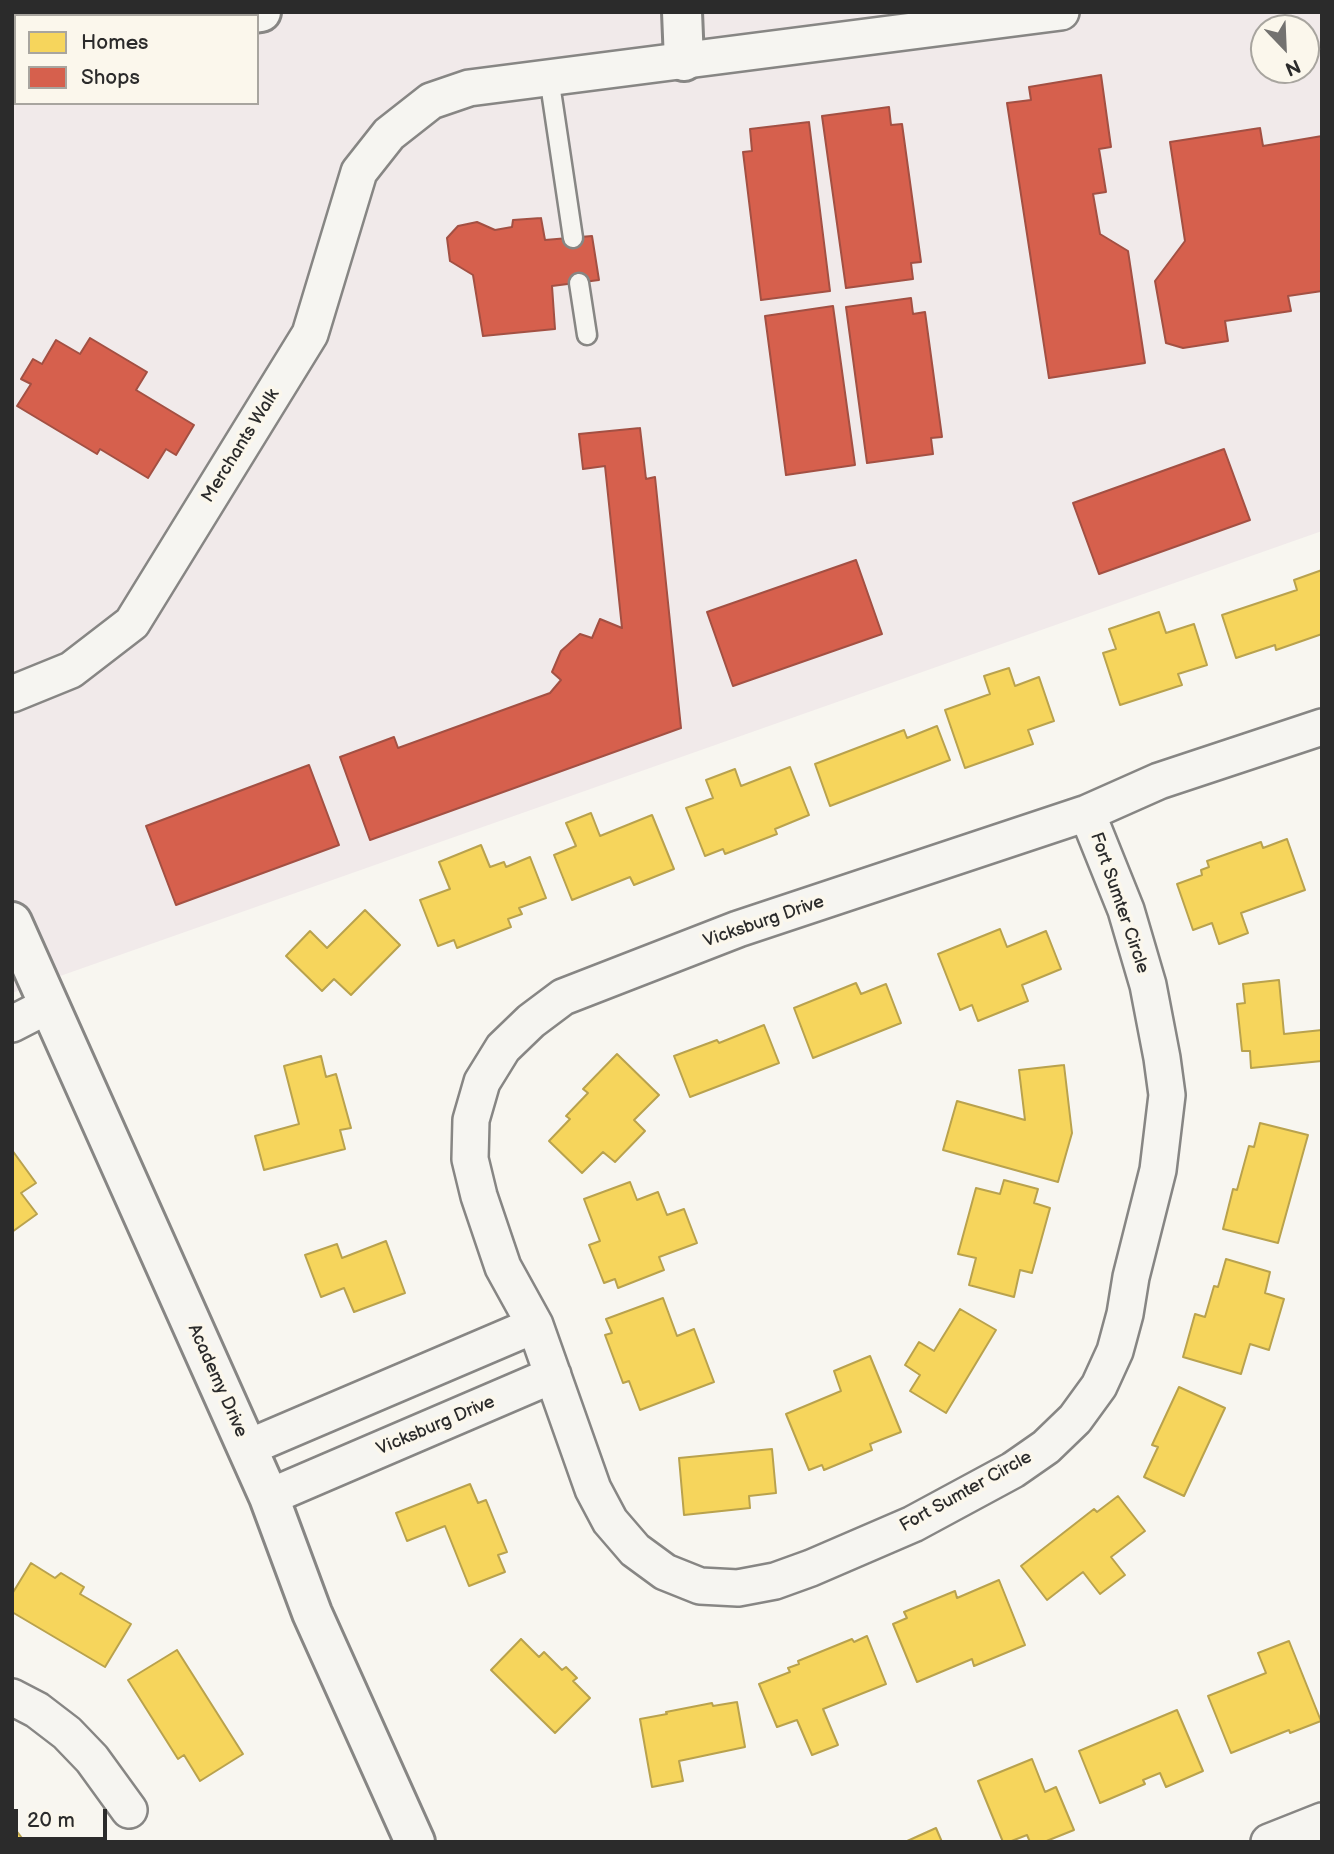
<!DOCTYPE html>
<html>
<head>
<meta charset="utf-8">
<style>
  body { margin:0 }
  #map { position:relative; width:1334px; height:1854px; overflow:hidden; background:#f8f6f0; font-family:"Balsamiq Sans",sans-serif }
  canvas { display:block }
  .frame { position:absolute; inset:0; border:14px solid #2b2b2b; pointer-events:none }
  .legend { position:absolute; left:14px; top:14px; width:245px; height:91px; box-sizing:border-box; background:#fbf7ec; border:2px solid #a8a59f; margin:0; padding:9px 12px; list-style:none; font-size:21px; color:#2b2b2b }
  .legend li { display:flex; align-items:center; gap:14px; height:35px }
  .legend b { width:35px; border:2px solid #a8a59f }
  .north { position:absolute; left:1250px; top:14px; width:70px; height:70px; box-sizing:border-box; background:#fbf7ec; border:2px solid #a8a59f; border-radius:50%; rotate:157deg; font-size:19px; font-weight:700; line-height:28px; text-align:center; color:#2b2b2b }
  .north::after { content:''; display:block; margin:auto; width:24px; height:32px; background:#737270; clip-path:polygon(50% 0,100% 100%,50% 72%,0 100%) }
  .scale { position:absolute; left:14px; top:1809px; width:93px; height:32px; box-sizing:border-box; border:4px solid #2b2b2b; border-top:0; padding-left:9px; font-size:21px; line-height:24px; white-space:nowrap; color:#2b2b2b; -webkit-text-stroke:5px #fbf7ec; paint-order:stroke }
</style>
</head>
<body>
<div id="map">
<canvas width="1334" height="1854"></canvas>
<div class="frame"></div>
<ul class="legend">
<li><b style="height:19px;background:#f6d55c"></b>Homes</li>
<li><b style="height:19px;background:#d6604d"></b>Shops</li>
</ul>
<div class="north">N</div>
<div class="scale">20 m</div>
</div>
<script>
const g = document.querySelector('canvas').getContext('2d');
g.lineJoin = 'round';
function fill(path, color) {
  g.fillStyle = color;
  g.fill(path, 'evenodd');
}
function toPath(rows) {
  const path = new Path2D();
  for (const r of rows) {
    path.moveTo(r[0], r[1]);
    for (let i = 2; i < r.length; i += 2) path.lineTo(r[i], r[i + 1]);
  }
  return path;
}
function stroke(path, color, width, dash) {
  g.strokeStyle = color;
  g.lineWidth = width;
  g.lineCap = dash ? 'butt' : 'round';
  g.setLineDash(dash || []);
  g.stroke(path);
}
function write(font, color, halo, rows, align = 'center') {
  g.font = font + ' "Balsamiq Sans",sans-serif';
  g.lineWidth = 7;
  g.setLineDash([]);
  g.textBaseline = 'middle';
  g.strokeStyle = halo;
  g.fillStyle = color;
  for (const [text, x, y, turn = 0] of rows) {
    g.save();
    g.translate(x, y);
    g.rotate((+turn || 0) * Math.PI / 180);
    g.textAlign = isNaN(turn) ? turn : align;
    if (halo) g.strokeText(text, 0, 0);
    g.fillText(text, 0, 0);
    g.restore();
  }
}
const built = toPath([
  [12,12,1322,12,1322,531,12,993],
  [16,16,257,16,257,103,16,103],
  [1264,28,1306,28,1306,70,1264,70]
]);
const homes = toPath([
  [1322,570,1322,634,1276,650,1275,645,1236,658,1222,615,1297,590,1294,580,1322,570],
  [1159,612,1166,633,1194,624,1207,665,1178,674,1182,685,1120,705,1103,653,1116,649,1109,629,1159,612],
  [1009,668,1015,686,1039,677,1054,721,1028,730,1033,744,965,768,945,710,990,694,984,676,1009,668],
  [937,726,950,760,830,806,815,764,904,730,907,738,937,726],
  [790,767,809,815,775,829,777,834,725,854,723,849,705,856,686,808,713,798,706,780,735,769,741,786,790,767],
  [591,813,600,836,652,815,674,869,634,885,630,877,572,900,554,855,576,846,566,823,591,813],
  [1287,839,1305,890,1241,913,1248,933,1219,944,1212,923,1193,930,1177,884,1202,875,1201,870,1209,867,1207,861,1261,842,1263,848,1287,839],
  [481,845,490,867,504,862,506,867,530,857,546,898,519,908,522,914,508,919,511,927,457,948,454,940,438,946,420,900,450,889,439,862,481,845],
  [365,910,400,945,351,995,334,979,322,991,286,956,310,931,327,948,365,910],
  [1000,929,1007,947,1046,931,1061,969,1022,985,1028,1001,978,1021,972,1005,960,1010,938,954,1000,929],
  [1279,980,1284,1034,1322,1030,1322,1061,1251,1068,1250,1051,1242,1051,1237,1004,1245,1003,1243,984,1279,980],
  [856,983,861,994,886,984,901,1023,813,1058,794,1008,856,983],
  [764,1025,779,1063,690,1097,674,1056,717,1040,719,1043,764,1025],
  [617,1054,659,1095,634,1120,645,1131,615,1162,603,1152,582,1173,549,1141,570,1119,566,1116,588,1093,583,1089,617,1054],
  [321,1056,326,1077,336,1074,351,1128,340,1130,345,1149,264,1170,255,1136,299,1124,284,1066,321,1056],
  [1064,1065,1072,1133,1058,1182,943,1150,957,1101,1025,1120,1019,1070,1064,1065],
  [1260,1123,1308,1135,1278,1243,1223,1229,1233,1189,1237,1190,1249,1146,1254,1147,1260,1123],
  [12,1150,36,1183,21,1193,37,1214,12,1232,12,1150],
  [1004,1180,1038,1189,1034,1203,1050,1208,1032,1273,1020,1270,1014,1297,969,1285,976,1258,958,1254,976,1188,1000,1194,1004,1180],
  [630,1182,637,1200,658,1192,667,1215,684,1209,697,1243,659,1257,664,1270,618,1288,615,1279,604,1283,589,1245,600,1241,584,1199,630,1182],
  [386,1241,405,1293,354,1312,344,1288,321,1297,305,1255,337,1244,342,1258,386,1241],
  [1226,1259,1270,1272,1265,1293,1284,1299,1269,1350,1250,1344,1241,1374,1183,1357,1195,1314,1205,1317,1214,1286,1218,1287,1226,1259],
  [663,1298,677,1336,694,1329,714,1382,640,1410,629,1381,623,1383,605,1335,612,1333,606,1319,663,1298],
  [960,1309,996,1330,946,1413,910,1391,920,1375,905,1365,919,1342,934,1351,960,1309],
  [870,1356,901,1432,870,1444,872,1450,824,1470,822,1465,809,1470,786,1414,841,1391,834,1371,870,1356],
  [1179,1387,1225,1408,1184,1496,1144,1477,1158,1447,1152,1445,1179,1387],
  [772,1449,776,1493,749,1496,750,1508,684,1515,679,1458,772,1449],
  [470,1484,478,1503,486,1500,507,1552,498,1555,505,1572,469,1586,445,1526,407,1541,396,1513,470,1484],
  [1118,1496,1145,1531,1111,1557,1125,1575,1100,1594,1083,1572,1047,1600,1021,1566,1094,1509,1097,1512,1118,1496],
  [31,1563,55,1578,61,1573,84,1587,80,1594,131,1624,105,1667,12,1612,12,1594,31,1563],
  [999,1580,1025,1645,974,1666,972,1659,917,1682,893,1624,907,1618,904,1612,955,1591,957,1598,999,1580],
  [867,1636,886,1684,823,1709,838,1745,812,1755,797,1720,777,1727,759,1684,790,1672,788,1668,799,1664,798,1661,852,1639,854,1642,867,1636],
  [521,1639,539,1657,544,1652,562,1670,566,1667,577,1678,573,1681,590,1698,555,1733,491,1670,521,1639],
  [1289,1641,1321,1721,1290,1733,1289,1730,1231,1753,1208,1696,1266,1673,1258,1653,1289,1641],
  [177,1650,243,1754,200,1781,184,1755,178,1759,128,1680,177,1650],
  [737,1702,745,1747,679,1761,683,1781,652,1787,640,1719,667,1714,666,1712,712,1703,713,1706,737,1702],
  [1177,1710,1203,1771,1166,1787,1160,1773,1143,1780,1145,1784,1100,1803,1079,1751,1177,1710],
  [1032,1759,1045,1792,1056,1787,1074,1830,1044,1842,1030,1842,1027,1835,1009,1842,1003,1842,978,1781,1032,1759],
  [12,1825,25,1842,12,1842,12,1825],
  [936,1828,942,1842,905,1842,936,1828]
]);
const shops = toPath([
  [1101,75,1111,147,1099,149,1106,192,1093,194,1100,234,1128,251,1145,363,1049,378,1007,103,1031,100,1029,87,1101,75],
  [889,107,891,125,902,124,921,262,911,263,913,279,846,288,822,116,889,107],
  [809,122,830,291,761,300,743,152,752,151,750,129,809,122],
  [1260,128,1263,146,1322,136,1322,291,1288,296,1291,311,1225,321,1228,341,1183,348,1166,343,1155,281,1185,241,1170,142,1260,128],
  [541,218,545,240,592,236,599,280,552,286,555,329,483,336,473,275,450,261,447,238,458,226,477,222,495,230,512,227,513,220,541,218],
  [911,298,913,314,925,312,942,437,931,438,933,454,867,463,846,307,911,298],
  [833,306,855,465,786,475,765,316,833,306],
  [90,338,147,372,136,390,194,425,176,455,166,449,148,478,100,449,97,454,17,406,31,384,21,379,33,359,42,364,56,340,80,354,90,338],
  [640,428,646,479,655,477,681,728,370,840,340,757,394,737,398,748,550,693,561,680,552,672,561,651,580,634,592,638,600,619,622,628,605,466,583,469,579,434,640,428],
  [1224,449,1250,520,1099,574,1073,503,1224,449],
  [856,560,882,634,733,686,707,612,856,560],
  [309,765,339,845,176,905,146,826,309,765]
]);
const lane = toPath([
  [549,77,573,238],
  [579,283,587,335]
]);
const street = toPath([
  [12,694,71,670,132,623,310,334,359,172,389,134,431,101,469,88,1061,12],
  [1087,813,1126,910,1148,985,1162,1058,1167,1095,1158,1170,1131,1277,1125,1314,1115,1351,1099,1386,1075,1419,1046,1447,1013,1470,913,1524,811,1568,775,1581,738,1588,700,1586,665,1572,635,1550,610,1521,593,1489,535,1325,503,1267,479,1196,470,1159,471,1120,482,1082,503,1048,531,1021,563,997,738,929,1087,813,1159,781,1322,727],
  [12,1024,49,1005],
  [247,1448,535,1325],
  [269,1497,553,1375],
  [12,1697,37,1710,67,1733,92,1759,129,1810],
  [1269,1842,1322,1821]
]);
const secondary = toPath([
  [12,922,269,1497,312,1613,415,1842]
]);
const highway = toPath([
  [682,12,684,61],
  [233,16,261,12],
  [12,44,16,43]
]);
const streetNames = [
  ["Merchants Walk",241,446,-58],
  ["Fort Sumter Circle",1119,903,71],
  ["Vicksburg Drive",764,922,-19],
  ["Academy Drive",217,1381,66],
  ["Vicksburg Drive",436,1426,-23],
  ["Fort Sumter Circle",966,1492,-29]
];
fill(built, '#f1eaea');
fill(homes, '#f6d55c');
stroke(homes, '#b9a24d', 2);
fill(shops, '#d6604d');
stroke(shops, '#a35043', 2);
stroke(lane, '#878684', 23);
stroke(street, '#878684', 40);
stroke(secondary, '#878684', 44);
stroke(highway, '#878684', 44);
stroke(lane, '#f6f5f1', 18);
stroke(street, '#f6f5f1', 35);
stroke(secondary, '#f6f5f1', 38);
stroke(highway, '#f6f5f1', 38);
write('18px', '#2b2b2b', '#fbf7ec', streetNames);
</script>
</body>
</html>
